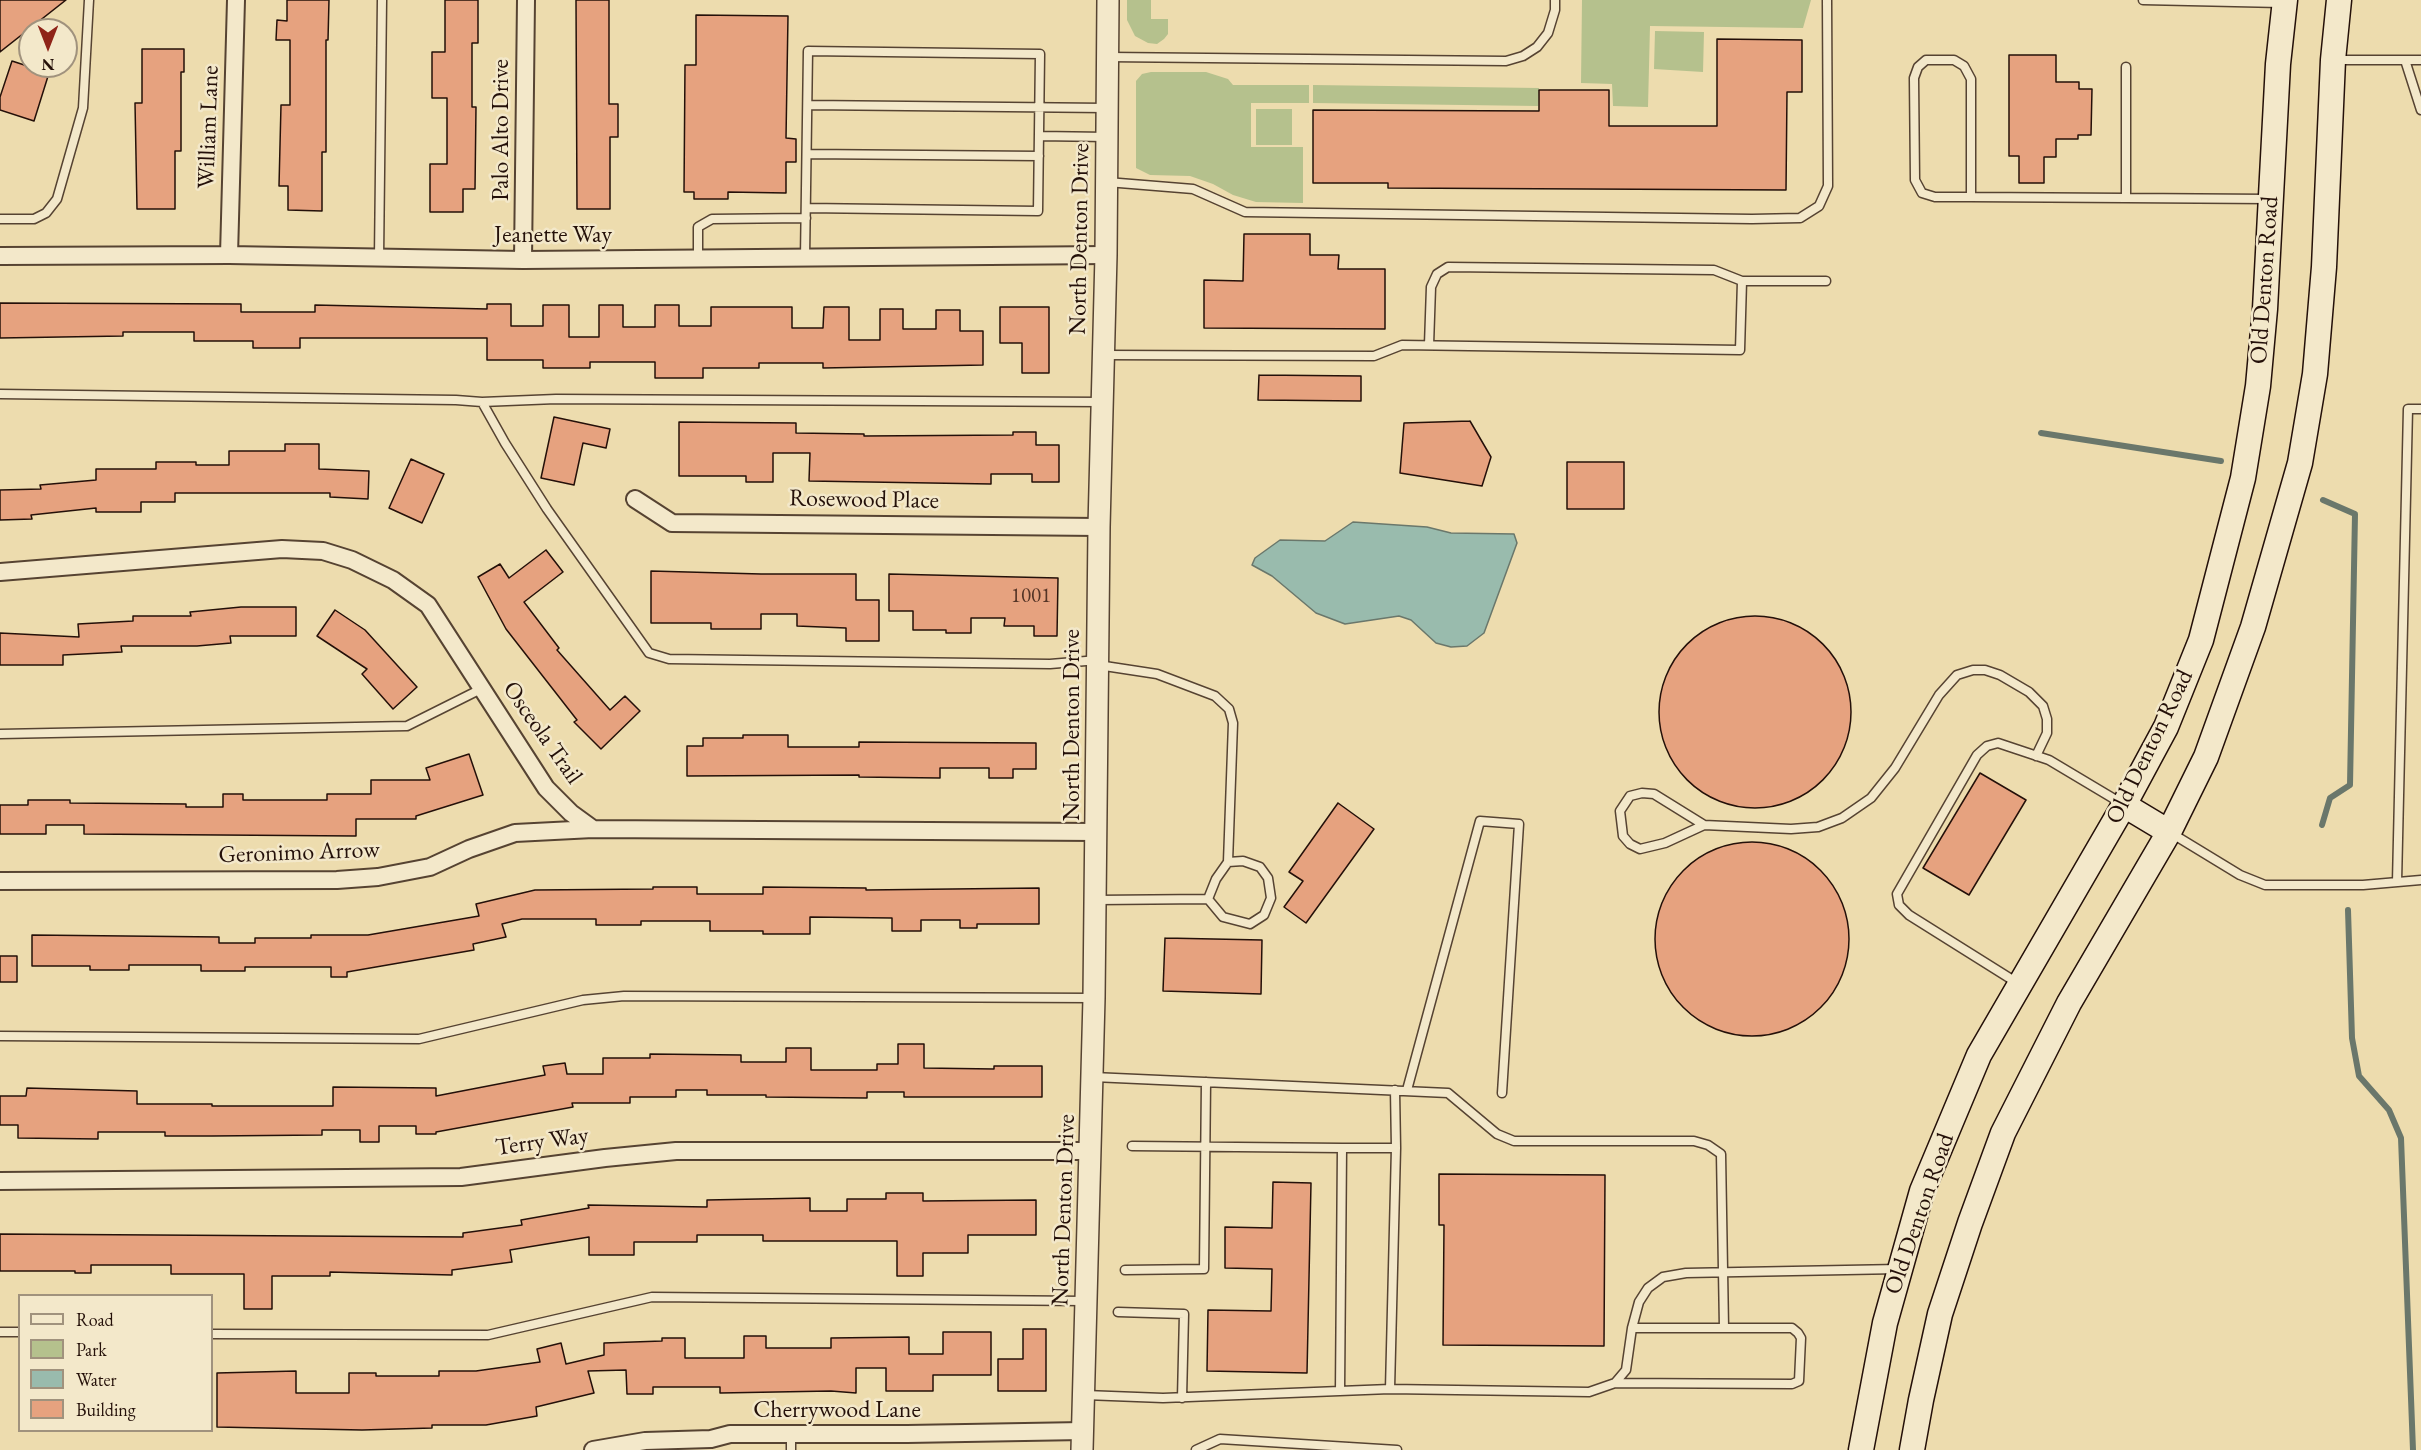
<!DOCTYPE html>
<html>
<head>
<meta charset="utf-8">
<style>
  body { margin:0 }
  #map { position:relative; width:2421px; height:1450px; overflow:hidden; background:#eddcae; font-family:"EB Garamond",serif }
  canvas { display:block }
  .legend { position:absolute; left:18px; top:1294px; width:195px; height:138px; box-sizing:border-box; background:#f3e8ca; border:2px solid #a0927d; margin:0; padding:8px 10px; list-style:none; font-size:18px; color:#241009 }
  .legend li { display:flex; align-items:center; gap:12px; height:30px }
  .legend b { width:30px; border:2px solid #a0927d }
  .north { position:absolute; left:18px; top:18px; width:60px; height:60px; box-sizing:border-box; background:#f3e8ca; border:2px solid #a0927d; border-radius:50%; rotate:180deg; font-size:16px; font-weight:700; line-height:24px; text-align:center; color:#241009 }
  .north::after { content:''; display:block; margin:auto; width:21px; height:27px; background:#8f2418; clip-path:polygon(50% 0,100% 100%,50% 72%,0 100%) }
</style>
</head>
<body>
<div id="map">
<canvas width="2421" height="1450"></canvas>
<ul class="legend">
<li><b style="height:8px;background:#f3e8ca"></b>Road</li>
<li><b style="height:16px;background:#b5c18d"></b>Park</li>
<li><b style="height:16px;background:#99bbad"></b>Water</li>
<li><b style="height:16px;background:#e6a27f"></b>Building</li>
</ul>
<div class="north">N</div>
</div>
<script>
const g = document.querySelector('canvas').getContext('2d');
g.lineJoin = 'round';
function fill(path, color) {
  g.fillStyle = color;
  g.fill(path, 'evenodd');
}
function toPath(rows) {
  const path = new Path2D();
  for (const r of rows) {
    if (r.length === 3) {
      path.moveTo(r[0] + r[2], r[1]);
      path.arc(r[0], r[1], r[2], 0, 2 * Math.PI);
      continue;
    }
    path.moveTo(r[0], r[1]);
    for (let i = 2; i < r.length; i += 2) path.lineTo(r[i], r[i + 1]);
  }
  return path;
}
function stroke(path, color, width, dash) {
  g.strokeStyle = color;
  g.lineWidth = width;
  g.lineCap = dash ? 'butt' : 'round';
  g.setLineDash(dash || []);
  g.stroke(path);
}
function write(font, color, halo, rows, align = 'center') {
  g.font = font + ' "EB Garamond",serif';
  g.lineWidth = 5;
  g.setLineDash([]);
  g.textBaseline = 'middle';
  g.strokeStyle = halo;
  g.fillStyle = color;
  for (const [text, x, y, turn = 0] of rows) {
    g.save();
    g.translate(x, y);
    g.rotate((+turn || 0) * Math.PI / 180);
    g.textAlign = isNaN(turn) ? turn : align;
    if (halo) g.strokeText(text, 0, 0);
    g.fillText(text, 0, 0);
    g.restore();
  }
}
const green = toPath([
  [1127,0,1151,0,1151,19,1168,19,1168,34,1164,39,1157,44,1148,43,1135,36,1127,20],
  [1582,0,1811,0,1803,28,1650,26,1648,107,1613,106,1612,84,1581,83],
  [1655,31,1704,32,1703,72,1654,69],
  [1151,72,1206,72,1228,79,1233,85,1309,85,1309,103,1251,103,1251,147,1303,147,1303,203,1256,202,1233,195,1213,184,1190,176,1150,175,1136,168,1136,81,1142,74],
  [1313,85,1539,88,1538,106,1313,103],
  [1256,109,1292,109,1292,145,1256,145]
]);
const water = toPath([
  [1353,522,1427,527,1451,533,1514,534,1517,543,1484,633,1467,646,1451,647,1436,643,1411,620,1399,616,1345,624,1316,613,1272,576,1252,565,1255,558,1280,540,1325,541,1353,522]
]);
const stream = toPath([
  [2041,433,2221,461],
  [2322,825,2330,798,2350,785,2355,514,2323,500],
  [2348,910,2352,1038,2359,1076,2389,1110,2401,1138,2413,1450]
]);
const building = toPath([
  [0,0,66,0,0,52,0,0],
  [287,0,329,0,328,40,326,40,326,152,322,152,322,211,288,210,288,186,279,186,281,105,290,105,290,40,276,40,277,20,287,21,287,0],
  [445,0,478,0,478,43,472,43,472,107,476,107,475,189,463,189,463,212,430,212,430,164,447,164,447,98,432,98,432,52,445,52,445,0],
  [576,0,609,0,609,104,618,104,618,137,610,137,610,209,577,209,576,0],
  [696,15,788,16,786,138,796,139,796,162,786,162,786,193,728,192,728,199,694,199,694,192,684,192,685,65,696,65,696,15],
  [1717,39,1802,40,1802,92,1787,92,1786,190,1388,188,1388,183,1313,183,1313,110,1539,111,1539,90,1609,90,1609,126,1717,126,1717,39],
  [142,49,184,49,184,72,181,72,181,151,175,151,175,209,137,209,135,103,142,103,142,49],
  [2009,55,2056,55,2056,82,2079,82,2079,89,2092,89,2091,135,2078,135,2078,139,2056,139,2056,157,2044,157,2044,183,2019,183,2019,156,2009,156,2009,55],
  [12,61,49,73,34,121,0,110,0,97,12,61],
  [1244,234,1310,234,1310,255,1339,255,1338,269,1385,269,1385,329,1204,328,1204,280,1243,281,1244,234],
  [0,303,241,304,241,312,315,312,315,305,487,309,487,304,511,304,511,326,543,326,543,305,569,305,569,337,599,337,599,305,623,305,623,327,655,327,655,305,679,305,679,326,711,326,711,307,792,307,792,328,823,328,824,307,849,307,849,340,880,340,880,309,903,309,903,329,936,329,936,310,960,310,960,331,983,331,983,365,823,368,823,363,759,363,759,368,703,368,703,378,655,378,655,362,590,362,590,368,543,368,543,360,487,360,487,338,300,338,300,348,253,348,253,341,194,341,194,332,123,332,123,336,0,338,0,303],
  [1000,307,1049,307,1049,373,1022,373,1022,343,1000,343,1000,307],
  [1259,375,1361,376,1361,401,1258,400,1259,375],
  [554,417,610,429,606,448,583,443,574,485,541,478,554,417],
  [1470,421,1491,457,1482,486,1400,473,1404,423,1470,421],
  [679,422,796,423,796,433,864,434,864,436,1013,435,1013,432,1036,432,1036,445,1059,445,1059,482,1032,482,1032,474,991,474,991,484,809,481,810,453,773,453,773,482,746,482,746,476,679,476,679,422],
  [285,444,319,444,319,469,369,471,368,499,330,497,330,493,175,493,175,502,141,502,141,512,96,512,96,508,31,515,32,519,0,520,0,490,41,489,40,485,96,480,96,469,156,469,156,462,196,462,196,465,229,465,229,451,285,451,285,444],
  [411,459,444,474,422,523,389,508,411,459],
  [1567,462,1624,462,1624,509,1567,509,1567,462],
  [546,550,563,572,524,602,559,648,557,650,610,710,625,696,640,711,601,749,574,722,577,720,506,629,478,577,500,564,509,578,546,550],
  [651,571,761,574,856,574,856,600,879,600,879,641,846,641,846,628,797,626,797,614,761,614,761,629,711,629,711,623,651,623,651,571],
  [889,574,1058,578,1057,636,1034,636,1034,626,1004,626,1005,618,971,618,971,633,946,633,946,630,913,630,913,611,889,611,889,574],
  [241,607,296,607,296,636,230,636,231,643,197,646,121,646,122,652,63,655,63,665,0,665,0,633,79,637,78,624,133,621,133,616,191,616,190,612,241,607],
  [335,610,365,630,417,687,393,709,362,674,367,669,317,636,335,610],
  [1755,712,96],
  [743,735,788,735,788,747,859,747,859,742,1036,743,1036,769,1013,769,1013,778,989,778,989,768,940,768,940,778,859,777,859,775,687,776,687,746,703,746,703,738,743,738,743,735],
  [469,754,483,795,416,816,416,819,356,819,356,836,84,834,84,825,46,825,46,834,0,834,0,805,28,805,28,800,70,800,70,803,186,804,186,807,223,807,223,794,243,794,243,800,327,800,327,794,371,794,371,780,430,780,426,768,469,754],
  [1980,773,2026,800,1969,895,1923,868,1980,773],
  [1338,803,1374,829,1306,923,1284,907,1303,881,1289,872,1338,803],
  [1752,939,97],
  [653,887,697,887,697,894,763,894,763,887,866,888,866,890,1039,888,1039,924,977,924,977,928,960,928,960,920,921,920,921,931,892,931,892,918,810,917,810,934,763,934,763,931,710,931,710,921,641,921,641,925,596,925,596,919,522,919,502,924,506,937,473,944,474,950,347,972,347,977,331,977,331,967,245,967,245,971,201,971,201,965,129,965,129,970,90,970,90,966,32,966,32,935,219,937,219,943,255,943,255,938,311,938,311,935,368,935,479,916,476,904,535,890,653,889,653,887],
  [1165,938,1262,940,1261,994,1163,991,1165,938],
  [0,956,17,956,17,982,0,982,0,956],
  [898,1044,924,1044,924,1068,994,1069,994,1066,1042,1066,1042,1097,904,1097,904,1092,867,1092,867,1098,766,1097,766,1095,707,1095,707,1090,676,1090,676,1097,630,1097,630,1103,572,1103,573,1107,436,1132,436,1134,416,1134,416,1126,379,1126,379,1142,360,1142,360,1130,322,1130,322,1135,212,1136,165,1136,165,1132,98,1132,98,1139,18,1138,18,1125,0,1125,0,1096,26,1096,27,1088,137,1091,137,1104,212,1104,212,1106,333,1106,333,1087,436,1088,436,1096,545,1075,543,1066,565,1063,567,1074,603,1074,603,1058,650,1058,650,1054,741,1055,741,1062,786,1062,786,1048,811,1048,811,1070,877,1070,877,1064,898,1064,898,1044],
  [1439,1174,1605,1175,1604,1346,1443,1345,1444,1225,1439,1225,1439,1174],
  [1273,1182,1311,1183,1307,1373,1207,1371,1208,1310,1271,1311,1272,1269,1225,1268,1225,1227,1272,1228,1273,1182],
  [886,1193,923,1193,923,1201,1036,1200,1036,1235,968,1235,968,1253,923,1253,923,1276,897,1276,897,1241,763,1241,763,1235,697,1235,697,1242,634,1242,634,1255,589,1255,589,1237,510,1250,512,1262,452,1270,452,1275,330,1272,330,1276,272,1276,272,1309,244,1309,244,1274,171,1274,171,1265,91,1265,91,1273,75,1273,75,1271,0,1271,0,1234,463,1237,463,1233,522,1225,521,1220,589,1208,588,1205,707,1207,707,1200,810,1198,810,1211,847,1211,847,1199,886,1199,886,1193],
  [1023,1329,1046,1329,1046,1391,998,1391,998,1359,1023,1359,1023,1329],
  [943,1332,991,1332,991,1375,933,1375,933,1391,886,1391,886,1368,856,1368,856,1393,831,1391,720,1393,720,1387,653,1387,653,1394,627,1394,626,1370,588,1371,594,1393,536,1407,537,1416,486,1425,432,1425,432,1428,362,1430,217,1427,217,1373,296,1371,296,1393,349,1393,349,1373,376,1373,376,1376,439,1376,439,1371,476,1371,540,1362,537,1349,561,1343,566,1364,604,1355,604,1343,662,1341,662,1338,685,1338,685,1358,744,1358,744,1336,766,1336,766,1348,831,1348,831,1338,909,1337,909,1354,943,1354,943,1332]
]);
const service = toPath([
  [2143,0,2281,3],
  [1108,57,1506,61,1523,56,1537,47,1548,33,1555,10,1555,0],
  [2334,60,2421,60],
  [2405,60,2421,110],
  [2126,67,2126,198],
  [808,105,1106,108],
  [1039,136,1107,137],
  [807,154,1039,156],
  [1107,182,1193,189,1245,212,1752,219,1800,218,1819,206,1828,186,1827,0],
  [1971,197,1971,79,1964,66,1954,60,1926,60,1918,67,1914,78,1915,180,1922,193,1935,197,1971,197,2126,198,2270,199],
  [0,219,34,219,46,213,57,199,83,108,89,0],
  [379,258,382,0],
  [805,258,808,51,1040,54,1038,211,807,208],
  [698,259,698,227,712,219,806,218],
  [1742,281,1826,281],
  [1104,355,1374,356,1402,345,1740,350,1742,281,1714,270,1448,267,1437,274,1431,287,1429,345],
  [0,394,456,400,482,402,505,443,547,509,649,653,669,659,1050,664,1098,660],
  [482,402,556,399,1102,402],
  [0,734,407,726,481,689],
  [1704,825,1654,794,1642,793,1630,796,1620,811,1623,836,1630,844,1640,849,1665,843,1704,825,1791,829,1818,827,1842,818,1871,798,1895,768,1939,695,1957,675,1973,670,1985,670,2000,675,2029,692,2043,706,2047,719,2047,733,2036,756],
  [2171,833,2240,875,2265,885,2363,885,2421,880],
  [2397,882,2408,409,2421,409],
  [1208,899,1223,917,1250,924,1264,915,1271,898,1268,878,1260,867,1243,861,1228,862],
  [1096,900,1208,899,1216,879,1228,862,1233,723,1229,709,1215,696,1157,674,1098,665],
  [2019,984,1909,915,1899,905,1897,894,1977,755,1987,746,1998,743,2049,760,2121,803],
  [0,1036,419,1039,583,1000,624,996,1094,998],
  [1093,1077,1448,1093,1497,1134,1514,1141,1694,1141,1708,1145,1721,1154,1724,1328,1792,1328,1798,1333,1801,1338,1799,1381,1792,1384,1615,1383],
  [1407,1090,1480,821,1519,824,1502,1093],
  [1132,1146,1342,1148],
  [1125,1270,1204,1269,1206,1082],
  [1118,1312,1184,1314,1182,1398],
  [1632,1328,1724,1328],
  [0,1332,20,1332],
  [212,1334,488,1335,652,1297,1085,1301],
  [1390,1389,1396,1148],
  [1340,1391,1342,1148,1396,1148,1395,1090],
  [1085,1395,1163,1398,1390,1389,1589,1392,1615,1383,1626,1370,1632,1328,1639,1302,1648,1288,1663,1277,1686,1273,1899,1269],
  [791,1434,791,1450],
  [1196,1450,1220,1439,1397,1450]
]);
const minor = toPath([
  [229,255,236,0],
  [0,256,229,255,523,260,1106,255],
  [523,260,526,0],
  [635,499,672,523,1099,527],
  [0,572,282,549,323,551,352,560,393,580,428,605,546,788,571,813,593,829,1097,832],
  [0,881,337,880,378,877,430,867,469,849,515,833,593,829],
  [0,1181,461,1177,605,1158,676,1151,1091,1151],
  [593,1450,645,1441,711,1439,730,1434,907,1434,1083,1431]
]);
const tertiary = toPath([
  [1082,1450,1094,998,1099,527,1106,255,1108,0]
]);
const secondary = toPath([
  [2124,805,2169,832],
  [1861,1450,1885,1323,1922,1191,1979,1055,2124,805,2166,727,2201,640,2243,478,2258,386,2265,309,2278,64,2285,0],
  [1912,1450,1921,1400,1940,1314,1970,1223,2003,1133,2069,1003,2169,832,2206,757,2253,627,2300,463,2315,374,2324,267,2333,60,2339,0]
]);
const numberNames = [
  ["1001",1031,596]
];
const streetNames = [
  ["William Lane",209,127,-88],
  ["Palo Alto Drive",501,130,-90],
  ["Jeanette Way",553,235],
  ["North Denton Drive",1080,239,-89],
  ["Old Denton Road",2265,280,-86],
  ["Rosewood Place",864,500,1],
  ["North Denton Drive",1072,725,-90],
  ["Osceola Trail",542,733,55],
  ["Old Denton Road",2150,747,-64],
  ["Geronimo Arrow",299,853,-2],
  ["Terry Way",542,1142,-8],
  ["North Denton Drive",1064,1210,-88],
  ["Old Denton Road",1920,1214,-71],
  ["Cherrywood Lane",837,1410]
];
fill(green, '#b5c18d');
fill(water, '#99bbad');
stroke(water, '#6a776b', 1.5);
stroke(stream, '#6a776b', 6);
fill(building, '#e6a27f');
stroke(building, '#241009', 1.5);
stroke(service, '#564332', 11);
stroke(minor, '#564332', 20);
stroke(tertiary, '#564332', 24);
stroke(secondary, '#241009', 27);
stroke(service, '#f3e8ca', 8);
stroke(minor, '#f3e8ca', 16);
stroke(tertiary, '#f3e8ca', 21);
stroke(secondary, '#f3e8ca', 24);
write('21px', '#543426', null, numberNames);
write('24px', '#241009', '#f3e8ca', streetNames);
</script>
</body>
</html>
